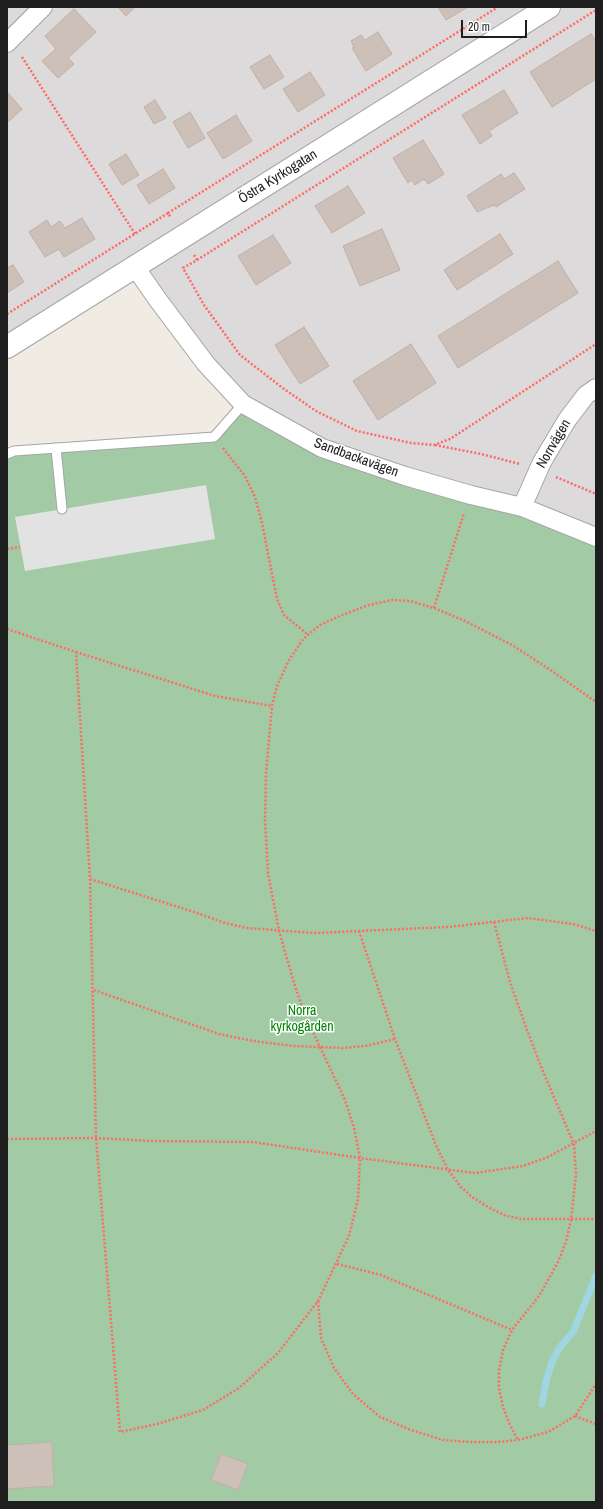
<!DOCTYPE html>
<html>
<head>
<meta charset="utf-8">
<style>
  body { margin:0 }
  #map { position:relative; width:603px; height:1509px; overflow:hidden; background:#f0ebe3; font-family:"Archivo Narrow",sans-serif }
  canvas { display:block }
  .frame { position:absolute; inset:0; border:8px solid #1e1e1e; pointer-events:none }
  .scale { position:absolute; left:461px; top:20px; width:66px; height:18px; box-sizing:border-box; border:2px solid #1e1e1e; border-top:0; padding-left:5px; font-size:12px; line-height:14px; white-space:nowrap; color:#1e1e1e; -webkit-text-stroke:3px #fff; paint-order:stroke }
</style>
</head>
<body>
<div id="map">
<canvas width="603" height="1509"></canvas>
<div class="frame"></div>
<div class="scale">20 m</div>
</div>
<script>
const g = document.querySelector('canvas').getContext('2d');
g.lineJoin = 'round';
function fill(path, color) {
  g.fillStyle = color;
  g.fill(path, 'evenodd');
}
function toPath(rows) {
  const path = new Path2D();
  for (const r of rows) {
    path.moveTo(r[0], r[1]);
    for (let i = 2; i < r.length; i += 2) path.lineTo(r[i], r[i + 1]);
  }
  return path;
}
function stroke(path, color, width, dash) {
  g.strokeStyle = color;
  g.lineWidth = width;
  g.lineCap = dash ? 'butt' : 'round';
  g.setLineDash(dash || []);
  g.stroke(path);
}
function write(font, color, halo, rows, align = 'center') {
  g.font = font + ' "Archivo Narrow",sans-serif';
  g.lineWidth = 3;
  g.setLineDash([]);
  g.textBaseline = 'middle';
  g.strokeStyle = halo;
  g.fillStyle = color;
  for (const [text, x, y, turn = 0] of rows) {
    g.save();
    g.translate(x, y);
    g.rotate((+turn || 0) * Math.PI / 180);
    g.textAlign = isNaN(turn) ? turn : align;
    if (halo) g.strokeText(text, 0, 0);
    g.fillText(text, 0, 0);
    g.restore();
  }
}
const residential = toPath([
  [7,7,596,7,596,537,405,476,243,404,135,267,7,347]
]);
const cemetery = toPath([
  [243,404,322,448,596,537,596,1502,7,1502,7,454,214,437]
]);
const parking = toPath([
  [206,485,215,539,25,571,15,517]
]);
const stream = toPath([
  [542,1404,546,1381,552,1362,560,1347,573,1332,596,1276]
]);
const building = toPath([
  [118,7,135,7,126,16,118,7],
  [438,7,468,7,446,20,438,7],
  [74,9,96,32,68,58,74,64,58,78,42,61,56,49,45,36,74,9],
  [378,32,392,54,366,71,352,48,354,47,351,41,361,35,365,40,378,32],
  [591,34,596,41,596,79,552,107,530,72,591,34],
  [270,55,284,77,264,89,250,67,270,55],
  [310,72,325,95,298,112,283,89,310,72],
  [504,90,518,113,489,131,492,136,480,144,462,115,504,90],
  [7,92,22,109,7,123,7,92],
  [155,100,166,118,154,124,144,107,155,100],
  [190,112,205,138,188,148,173,122,190,112],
  [236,115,252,141,223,159,207,133,236,115],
  [423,140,444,174,428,184,424,179,415,185,412,180,408,183,393,158,423,140],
  [126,154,139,175,122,185,109,164,126,154],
  [163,169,175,188,149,204,137,185,163,169],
  [514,173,525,189,496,207,494,205,477,212,467,196,501,174,504,179,514,173],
  [348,186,365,213,332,233,315,206,348,186],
  [82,218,95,239,64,257,59,249,45,257,29,232,47,220,51,227,60,221,65,228,82,218],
  [382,229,400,270,360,286,343,246,382,229],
  [500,234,513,254,457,290,444,270,500,234],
  [273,235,291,263,256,285,238,256,273,235],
  [558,261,578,293,458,368,438,336,558,261],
  [13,265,24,282,7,293,7,268,13,265],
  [304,327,329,366,300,384,275,345,304,327],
  [411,344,436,383,378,420,353,381,411,344],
  [52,1442,54,1486,7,1489,7,1445,52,1442],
  [221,1454,248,1464,238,1490,211,1480,221,1454]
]);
const path = toPath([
  [22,57,135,234],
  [168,213,498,7],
  [194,255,197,260,183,268,204,305,240,355,284,389,316,411,357,431,411,443,434,445,450,439,596,344],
  [197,260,596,10],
  [7,314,168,213,171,218],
  [435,445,481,454,520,464],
  [223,448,245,476,255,497,262,523,277,599,284,615,307,634],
  [556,477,596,494],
  [7,549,20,547],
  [434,608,464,513],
  [7,629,76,652,90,879,96,1138,120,1432,157,1424,203,1410,239,1388,278,1353,318,1301,349,1236,358,1199,360,1158,354,1128,345,1100,305,1015,294,983,279,931,268,873,265,820,266,773,272,706,277,686,288,662,303,639,320,625,342,615,369,605,392,600,410,601,434,608,465,621,512,645,552,671,596,702],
  [76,652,215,696,272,706],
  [90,879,197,913,225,923,247,928,315,933,448,927,528,918,573,924,596,931],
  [494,922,510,982,527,1030,542,1069,574,1144,576,1174,571,1220,566,1242,558,1262,539,1296,512,1330,503,1350,499,1370,499,1388,503,1407,509,1423,518,1440],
  [359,931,395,1039,435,1143,448,1170,461,1187,472,1197,488,1207,504,1215,521,1219,596,1219],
  [94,990,219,1034,253,1041,294,1046,343,1048,365,1046,395,1039],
  [7,1139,96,1138,151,1141,253,1142,360,1158,475,1173,523,1166,548,1157,596,1131],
  [337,1264,381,1275,512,1330],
  [318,1301,321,1338,334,1368,353,1394,380,1417,411,1430,443,1440,471,1442,498,1442,518,1440,548,1432,575,1416,596,1384],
  [575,1416,596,1424]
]);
const service = toPath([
  [56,448,62,509],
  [7,454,14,451,214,437,243,404]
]);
const minor = toPath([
  [7,43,43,7],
  [135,267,158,300,206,364,243,404,322,448,405,476,471,495,522,507,596,537],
  [522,507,542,462,567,420,586,395,596,388]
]);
const tertiary = toPath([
  [7,347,549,7]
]);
const streetNames = [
  ["Östra Kyrkogatan",278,177,-32],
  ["Norrvägen",554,444,-60],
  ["Sandbackavägen",356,458,20]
];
const parkNames = [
  ["Norra",302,1011],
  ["kyrkogården",302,1027]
];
fill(residential, '#dcdadb');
fill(cemetery, '#a2cba5');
fill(parking, '#e2e2e2');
stroke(stream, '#9fd6e2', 7);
fill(building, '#ccc0b8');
stroke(building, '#c3afa4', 1);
stroke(service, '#a5a5a5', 11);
stroke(minor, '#a5a5a5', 20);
stroke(tertiary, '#a5a5a5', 24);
stroke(path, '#ff6b64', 2.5, [2, 2]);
stroke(service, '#fff', 9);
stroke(minor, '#fff', 18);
stroke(tertiary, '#fff', 22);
write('14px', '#1e1e1e', '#fff', streetNames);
write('14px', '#018605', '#fff', parkNames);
</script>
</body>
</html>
